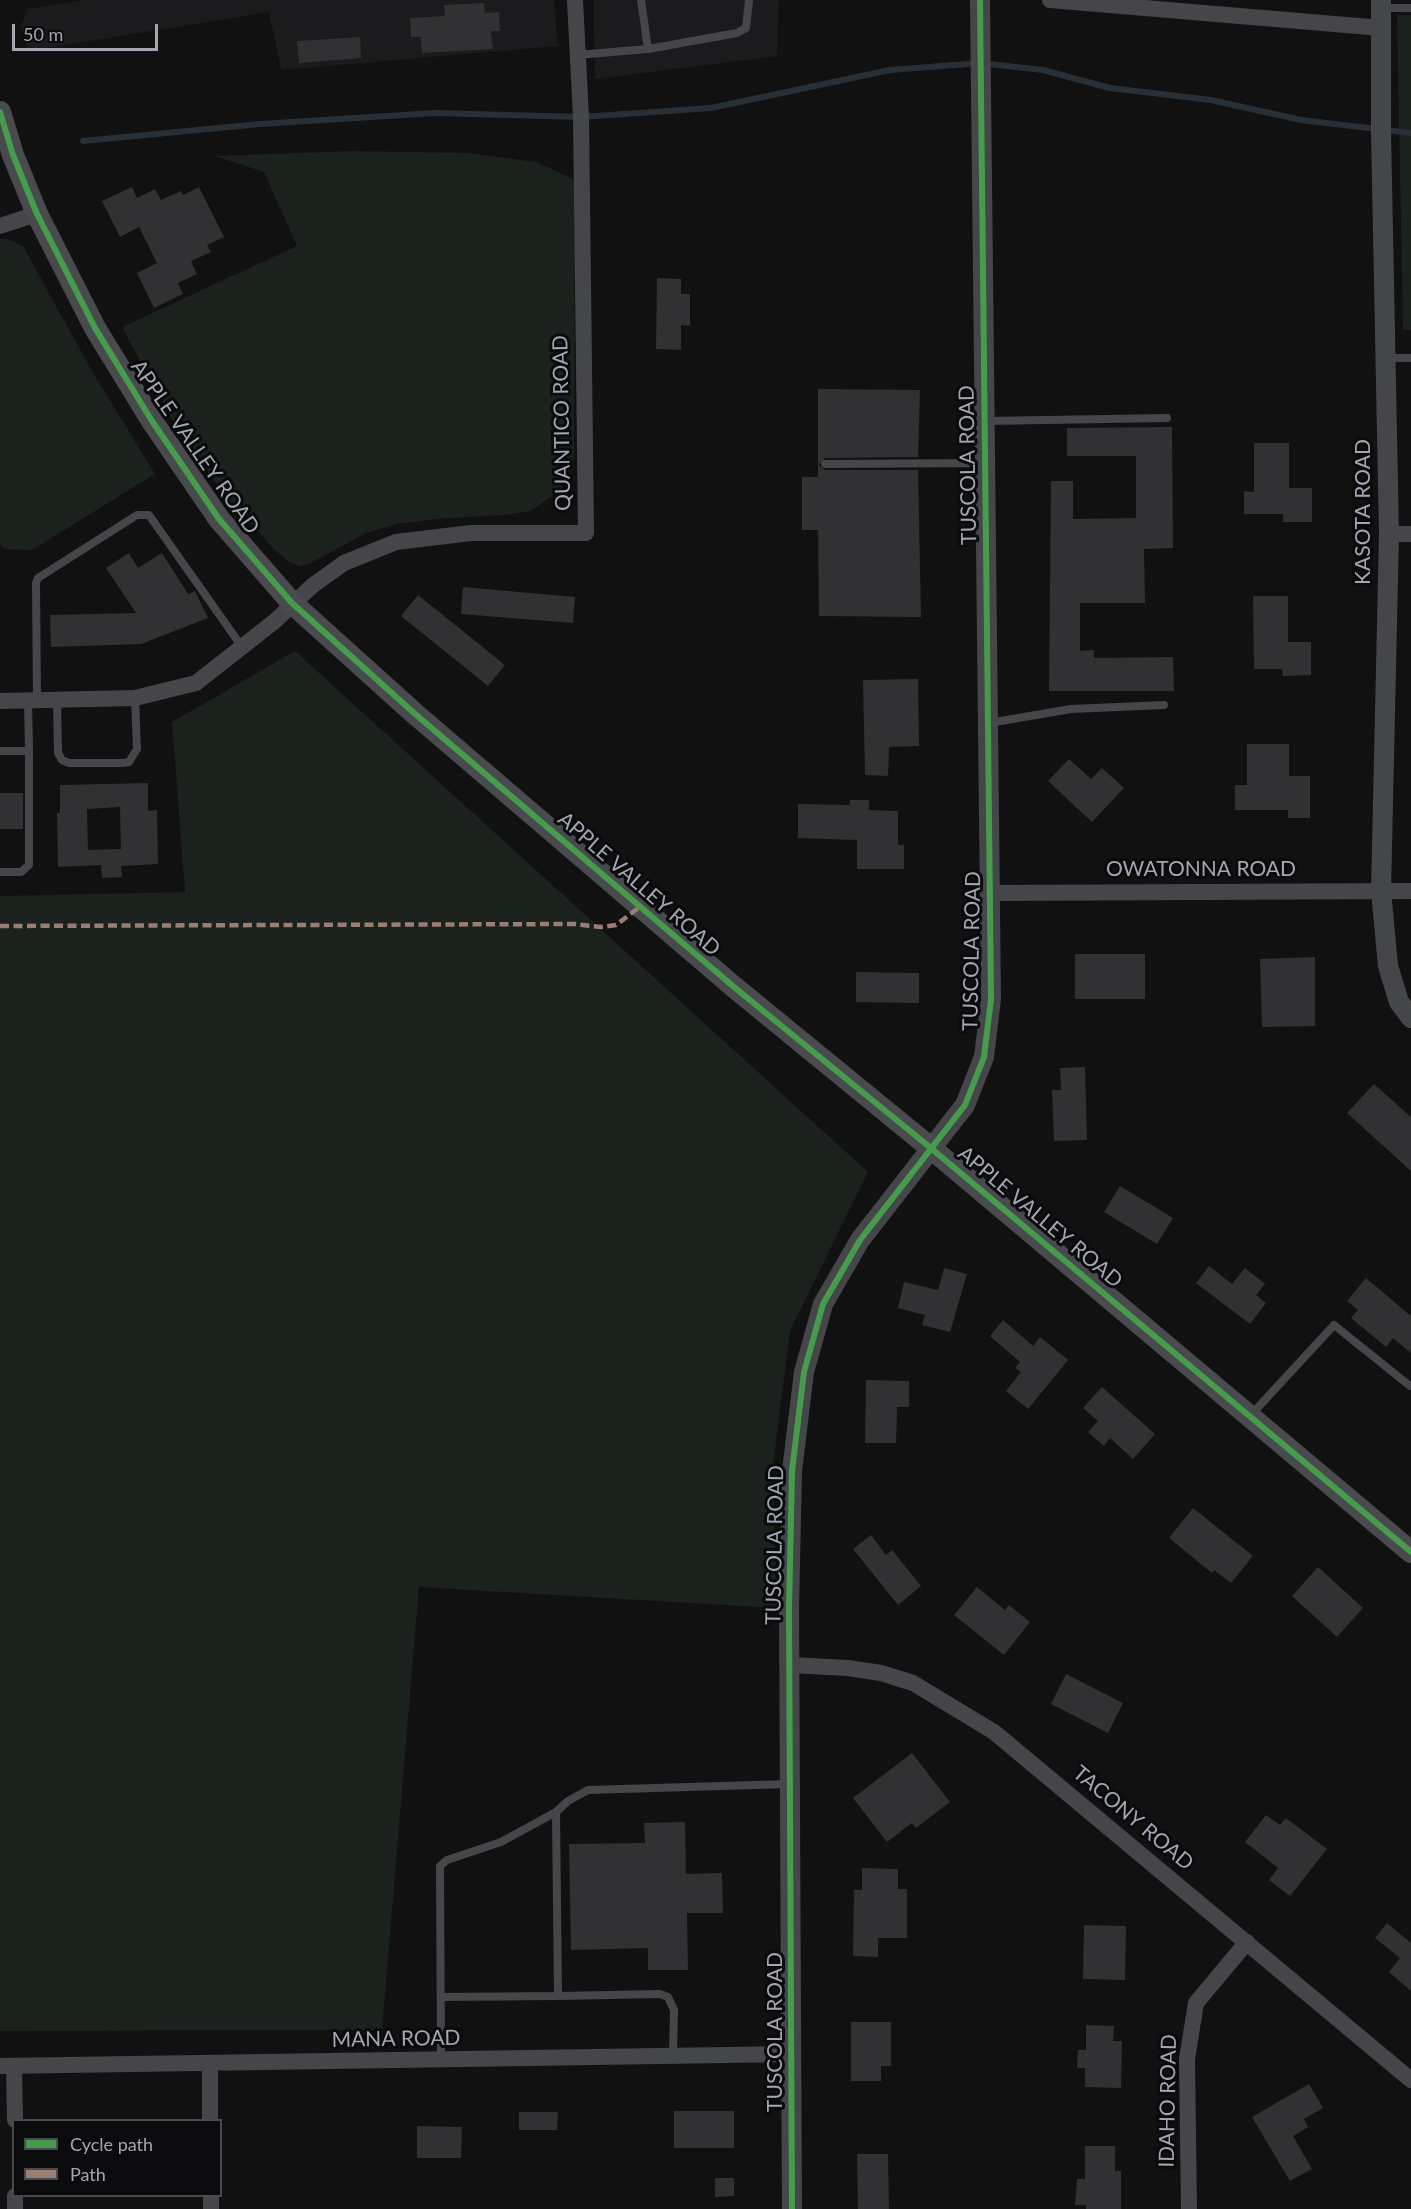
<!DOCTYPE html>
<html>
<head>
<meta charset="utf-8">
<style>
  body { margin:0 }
  #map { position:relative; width:1411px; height:2209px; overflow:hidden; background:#111; font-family:Lato,sans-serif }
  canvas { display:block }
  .legend { position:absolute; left:12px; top:2119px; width:210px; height:78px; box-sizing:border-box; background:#0b0b0d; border:2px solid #47494f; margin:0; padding:8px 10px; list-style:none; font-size:18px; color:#a2a7b2 }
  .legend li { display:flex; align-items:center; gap:12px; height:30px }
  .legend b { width:30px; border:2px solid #47494f }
  .scale { position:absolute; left:12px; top:24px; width:146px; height:27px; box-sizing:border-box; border:3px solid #a2a7b2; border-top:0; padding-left:8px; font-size:18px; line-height:21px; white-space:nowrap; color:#a2a7b2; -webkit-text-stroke:4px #0b0b0d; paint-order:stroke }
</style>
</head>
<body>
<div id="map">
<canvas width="1411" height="2209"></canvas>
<ul class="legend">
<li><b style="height:8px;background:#469c4c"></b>Cycle path</li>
<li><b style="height:8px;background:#9b7d72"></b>Path</li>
</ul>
<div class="scale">50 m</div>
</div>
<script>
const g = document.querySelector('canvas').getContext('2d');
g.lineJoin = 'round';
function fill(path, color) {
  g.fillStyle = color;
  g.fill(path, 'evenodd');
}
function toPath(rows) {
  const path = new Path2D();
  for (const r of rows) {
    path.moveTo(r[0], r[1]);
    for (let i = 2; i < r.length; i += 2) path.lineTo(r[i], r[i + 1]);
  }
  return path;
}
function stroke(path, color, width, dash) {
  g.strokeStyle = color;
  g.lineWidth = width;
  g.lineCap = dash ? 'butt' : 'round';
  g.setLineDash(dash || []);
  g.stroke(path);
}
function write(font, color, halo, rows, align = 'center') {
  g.font = font + ' Lato,sans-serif';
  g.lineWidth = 6;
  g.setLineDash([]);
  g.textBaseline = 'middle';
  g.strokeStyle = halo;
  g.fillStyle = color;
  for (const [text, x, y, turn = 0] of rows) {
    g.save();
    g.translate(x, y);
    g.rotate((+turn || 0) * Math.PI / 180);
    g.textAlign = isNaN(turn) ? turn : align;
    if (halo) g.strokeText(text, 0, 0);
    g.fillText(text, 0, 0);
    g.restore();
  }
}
const built = toPath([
  [84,0,554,0,558,46,281,70,269,12,28,51,21,26,27,9],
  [593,0,779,0,777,56,595,79]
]);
const green = toPath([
  [1397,15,1411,15,1411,330,1403,330],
  [352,151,468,153,537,162,575,180,574,458,561,490,531,511,504,515,435,519,397,524,366,533,309,564,300,566,289,562,275,550,226,497,172,419,122,327,297,246,264,172,215,156],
  [0,239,8,239,23,246,92,371,155,474,32,550,5,549,0,544],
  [295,651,868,1172,790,1331,773,1466,776,1608,419,1587,382,2030,0,2031,0,896,185,892,172,722]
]);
const stream = toPath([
  [83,141,260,124,435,113,581,117,711,108,890,70,980,63,1043,70,1110,88,1211,100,1301,120,1411,133]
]);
const building = toPath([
  [484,3,485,13,499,12,500,31,491,31,493,49,422,53,421,37,411,37,410,18,445,16,444,5],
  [360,37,361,58,299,63,297,41],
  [132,187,137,198,155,189,161,200,181,191,183,195,199,187,224,237,207,245,211,252,191,261,197,274,178,283,183,294,154,308,137,273,157,263,139,227,120,237,102,201],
  [657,278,681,279,681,294,690,294,690,326,681,325,681,350,656,349],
  [818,389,920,390,918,457,825,458,819,465,825,470,918,470,921,617,819,616,818,530,802,530,802,477,818,477],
  [1172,427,1173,548,1144,549,1145,603,1080,603,1080,651,1094,650,1094,658,1173,657,1174,691,1049,691,1051,481,1073,481,1073,519,1136,518,1136,456,1067,456,1067,428],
  [1254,443,1289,443,1289,488,1312,488,1312,522,1283,522,1283,514,1244,514,1244,491,1254,492],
  [129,553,138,568,162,553,188,594,195,591,208,618,141,644,51,647,50,615,136,613,106,568],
  [463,587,575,597,573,623,461,614],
  [418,595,505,665,488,686,401,616],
  [1253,596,1288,596,1288,642,1311,642,1311,675,1283,676,1282,669,1254,669],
  [918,679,919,746,889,747,888,776,865,775,863,680],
  [1247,744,1289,744,1289,776,1310,776,1310,818,1288,818,1288,810,1235,810,1235,785,1247,785],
  [1069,759,1091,779,1102,768,1124,788,1092,822,1048,781],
  [148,783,148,811,157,810,158,864,121,866,122,877,102,878,101,865,58,867,57,813,60,813,60,785],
  [120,807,121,849,88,850,87,809],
  [0,793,23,793,23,829,0,829],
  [850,800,869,800,869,810,898,811,898,845,904,845,904,869,857,869,857,840,798,838,798,804,850,805],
  [1075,954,1145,954,1145,999,1075,999],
  [1315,957,1315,1026,1262,1027,1260,959],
  [856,972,919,973,919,1003,856,1002],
  [1085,1067,1087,1140,1054,1141,1052,1090,1061,1090,1060,1068],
  [1374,1084,1411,1117,1411,1171,1347,1113],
  [1120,1186,1173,1218,1157,1244,1104,1212],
  [1209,1266,1232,1284,1245,1268,1265,1284,1256,1295,1266,1303,1250,1324,1196,1283],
  [944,1268,967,1274,950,1332,922,1325,925,1315,898,1308,904,1282,938,1290],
  [1366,1278,1411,1316,1411,1353,1393,1338,1386,1347,1351,1318,1358,1310,1347,1301],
  [1003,1320,1033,1346,1040,1337,1068,1360,1028,1409,1006,1391,1021,1372,1015,1368,1020,1362,990,1336],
  [866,1380,909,1381,909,1407,897,1407,896,1443,865,1443],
  [1102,1387,1155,1434,1133,1459,1110,1438,1104,1446,1088,1432,1098,1421,1083,1408],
  [1193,1508,1253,1556,1231,1583,1214,1570,1212,1573,1169,1538],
  [871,1535,886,1555,892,1550,921,1586,898,1605,853,1549],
  [1318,1567,1363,1608,1337,1637,1292,1596],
  [977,1587,1005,1610,1009,1605,1030,1622,1004,1655,954,1615],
  [1066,1674,1123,1703,1108,1733,1051,1704],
  [912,1753,950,1802,916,1828,912,1823,887,1842,853,1798],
  [1266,1815,1280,1825,1286,1818,1327,1849,1290,1896,1269,1880,1278,1868,1245,1842],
  [685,1822,686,1874,722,1873,723,1913,687,1913,688,1970,648,1970,648,1948,571,1950,569,1844,645,1843,644,1823],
  [862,1868,898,1869,898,1889,907,1889,907,1938,878,1938,878,1957,853,1956,854,1890,862,1890],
  [1387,1923,1411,1943,1411,1991,1389,1972,1400,1958,1375,1938],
  [1084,1925,1126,1926,1125,1980,1083,1979],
  [851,2022,891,2022,891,2066,881,2066,881,2081,851,2081],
  [1086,2025,1114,2026,1113,2041,1122,2041,1121,2088,1085,2087,1085,2068,1077,2068,1078,2050,1086,2050],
  [1309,2084,1323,2108,1304,2119,1308,2127,1293,2136,1312,2169,1290,2181,1252,2117],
  [674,2111,734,2111,734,2148,674,2148],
  [519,2112,558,2112,557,2130,519,2130],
  [417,2126,462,2127,461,2158,417,2158],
  [1085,2146,1115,2146,1115,2171,1121,2171,1121,2209,1086,2209,1086,2205,1075,2205,1077,2179,1085,2179],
  [857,2154,888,2154,889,2209,858,2209],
  [715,2178,734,2178,734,2196,715,2197]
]);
const service = toPath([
  [641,0,648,49],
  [1382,8,1411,8],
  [577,55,648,49,737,33,746,28,749,0],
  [1386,358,1411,358],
  [985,421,1167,418],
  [825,464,984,463],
  [37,700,36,583,38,578,137,515,149,515,242,647],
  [57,700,58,753,62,760,69,763,123,763,129,762,137,749,135,698],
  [989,723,1071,709,1164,705],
  [0,751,29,751,28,700],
  [0,872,21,872,29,865,29,751],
  [1250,1416,1334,1325,1410,1386],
  [441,1997,558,1996],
  [673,2056,674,2010,668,1997,660,1994,558,1996,556,1812,568,1801,588,1790,789,1784],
  [441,2060,440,1866,447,1860,501,1842,556,1812]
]);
const minor = toPath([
  [1050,0,1382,28],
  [0,226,37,214],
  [1389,534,1411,534],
  [0,701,135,698,196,683,275,621,312,586,344,563,396,542,471,533,586,533,581,117,575,0],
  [991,893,1411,891],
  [790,1665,848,1668,881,1673,913,1683,994,1732,1411,2080],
  [210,2065,210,2120],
  [0,2066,792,2054],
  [14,2066,15,2120],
  [15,2196,15,2209],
  [211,2196,211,2209],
  [1189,2209,1187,2059,1196,2003,1247,1942]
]);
const tertiary = toPath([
  [1381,0,1381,132,1389,534,1381,891,1388,966,1399,1002,1411,1018],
  [792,2209,789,1609,792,1471,804,1372,823,1304,860,1240,965,1105,984,1057,991,999,980,0]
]);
const secondary = toPath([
  [0,112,13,155,37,214,95,328,152,421,219,519,292,603,414,713,734,987,932,1149,1411,1552]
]);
const quiet = toPath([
  [0,926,574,924,601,927,616,925,641,906]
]);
const cycleway = toPath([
  [0,112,13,155,37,214,95,328,152,421,219,519,292,603,414,713,734,987,932,1149,1411,1552],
  [792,2209,789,1609,792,1471,804,1372,823,1304,860,1240,965,1105,984,1057,991,999,980,0]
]);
const streetNames = [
  ["QUANTICO ROAD",562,423,-91],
  ["APPLE VALLEY ROAD",195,447,55],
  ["TUSCOLA ROAD",968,465,-91],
  ["KASOTA ROAD",1363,512,-90],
  ["OWATONNA ROAD",1201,869],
  ["APPLE VALLEY ROAD",639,884,41],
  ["TUSCOLA ROAD",972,951,-89],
  ["APPLE VALLEY ROAD",1040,1217,40],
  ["TUSCOLA ROAD",775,1545,-89],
  ["TACONY ROAD",1133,1818,40],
  ["TUSCOLA ROAD",775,2032,-90],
  ["MANA ROAD",396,2039,-1],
  ["IDAHO ROAD",1168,2101,-89]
];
fill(built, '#1b1b1d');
fill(green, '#1b211c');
stroke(stream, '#293035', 6);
fill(building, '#313133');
stroke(service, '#45464a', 8);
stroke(minor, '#45464a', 16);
stroke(tertiary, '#45464a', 20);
stroke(secondary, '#494a4e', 22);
stroke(quiet, '#9b7d72', 4.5, [9, 4.5]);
stroke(cycleway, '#469c4c', 6);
write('21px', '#a2a7b2', '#0b0b0d', streetNames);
</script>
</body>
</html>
